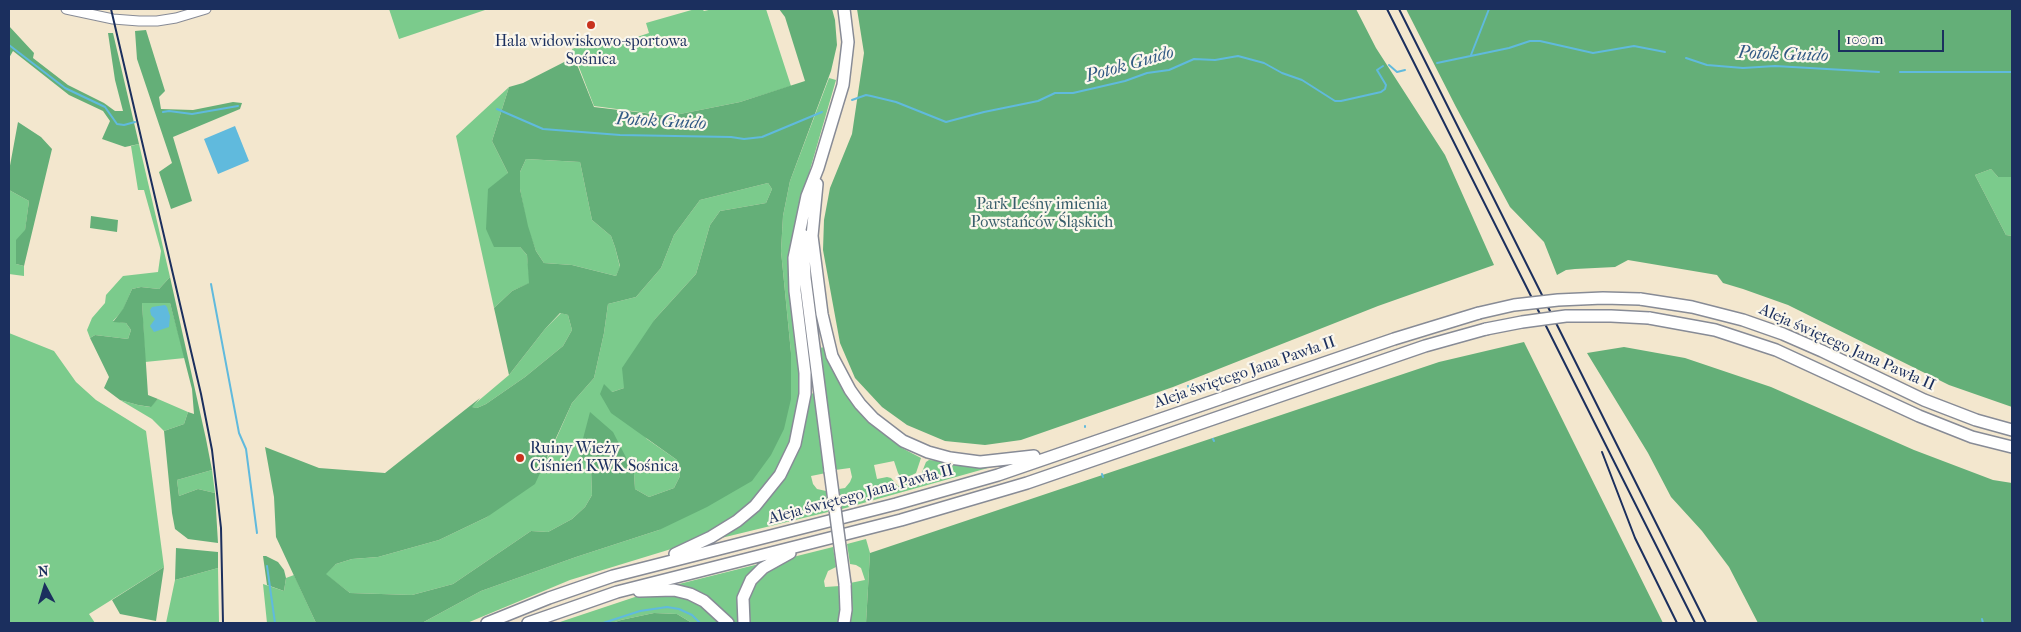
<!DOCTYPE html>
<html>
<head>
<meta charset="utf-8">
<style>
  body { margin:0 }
  #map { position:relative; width:2021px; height:632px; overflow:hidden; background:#f3e7ce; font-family:"IM FELL French Canon",serif }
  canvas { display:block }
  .frame { position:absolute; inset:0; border:10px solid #1b2f5e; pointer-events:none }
  .north { position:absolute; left:20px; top:562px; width:50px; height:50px; -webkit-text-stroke:4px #fbf7ec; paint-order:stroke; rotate:354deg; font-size:14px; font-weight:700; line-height:20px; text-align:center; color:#1b2f5e }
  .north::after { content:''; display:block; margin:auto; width:18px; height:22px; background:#1b2f5e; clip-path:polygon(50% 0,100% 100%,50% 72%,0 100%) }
  .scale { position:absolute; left:1838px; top:30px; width:106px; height:22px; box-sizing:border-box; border:2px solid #1b2f5e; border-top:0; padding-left:6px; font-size:15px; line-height:18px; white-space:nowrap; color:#1b2f5e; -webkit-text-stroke:4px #fbf7ec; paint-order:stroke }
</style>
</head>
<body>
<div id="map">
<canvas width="2021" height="632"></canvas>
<div class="frame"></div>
<div class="north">N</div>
<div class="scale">100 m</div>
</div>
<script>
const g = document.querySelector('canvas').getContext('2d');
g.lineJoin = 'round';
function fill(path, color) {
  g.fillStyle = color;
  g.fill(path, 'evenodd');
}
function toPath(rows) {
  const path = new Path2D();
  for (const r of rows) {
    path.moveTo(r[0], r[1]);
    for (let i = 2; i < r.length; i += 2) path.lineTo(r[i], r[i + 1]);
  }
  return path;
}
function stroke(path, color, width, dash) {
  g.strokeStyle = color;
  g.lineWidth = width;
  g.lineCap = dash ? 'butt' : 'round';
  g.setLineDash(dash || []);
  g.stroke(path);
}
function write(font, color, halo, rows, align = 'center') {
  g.font = font + ' "IM FELL French Canon",serif';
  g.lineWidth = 4.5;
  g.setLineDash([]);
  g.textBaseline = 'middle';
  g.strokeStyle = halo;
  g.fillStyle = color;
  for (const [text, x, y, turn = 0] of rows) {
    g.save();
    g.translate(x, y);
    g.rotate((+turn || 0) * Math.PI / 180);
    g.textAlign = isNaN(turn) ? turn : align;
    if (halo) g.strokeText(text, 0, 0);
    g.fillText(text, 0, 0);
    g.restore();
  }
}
const green = toPath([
  [389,9,488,9,399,39],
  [695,9,702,9,704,11,713,9,766,9,791,86,740,102,670,116,594,106,572,49,601,39,604,48,649,33,646,23],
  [829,78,836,80,803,194,794,228,800,410,785,459,758,498,724,525,681,546,570,580,467,623,422,623,481,591,576,557,659,530,791,353,781,251,783,216,790,181],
  [509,87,492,141,508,173,494,247,520,247,527,255,530,283,512,291,494,308,456,136],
  [139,144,170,277,159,289,141,287,132,289,123,310,113,321,126,323,131,330,128,339,95,335,90,338,87,330,92,318,105,303,106,295,123,276,158,272,161,251,144,190,138,190,131,146],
  [526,159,580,162,592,220,611,236,615,247,620,267,616,276,572,265,544,263,536,251,527,226,520,189,520,172],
  [1991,169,1998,177,2012,177,2012,236,2006,235,1975,175],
  [768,183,772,189,766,203,720,211,710,225,696,274,655,319,624,388,612,392,647,439,677,460,680,476,674,488,649,497,635,489,634,473,591,470,592,495,585,507,572,519,548,532,531,531,453,584,412,595,350,593,325,574,336,564,352,559,378,557,439,540,487,517,548,457,572,403,594,378,604,333,608,304,636,297,661,268,674,235,700,200],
  [9,190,29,201,25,231,16,264,24,266,24,276,9,274],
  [142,303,170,303,185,358,145,362],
  [561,313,568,315,572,330,563,346,525,377,486,404,477,408,471,407,509,375,545,329],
  [9,333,54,351,76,382,96,400,146,431,164,567,89,614,95,623,9,623],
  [825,347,894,441,902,448,921,458,916,473,906,478,900,476,898,473,894,461,874,465,877,479,887,477,891,478,898,486,913,482,920,477,926,462,929,460,995,466,842,509,839,489,845,488,850,482,852,477,850,468,835,470,819,348],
  [815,393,826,473,811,476,813,484,817,489,826,491,828,512,713,540,730,530,799,444,804,429,809,394],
  [158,399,188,412,184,424,164,431,152,419,120,400,138,405,150,407],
  [212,470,215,493,198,489,179,496,177,480],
  [866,539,870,553,866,623,849,623,851,605,850,583,865,580,861,568,856,565,850,564,847,544],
  [833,547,836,567,828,571,824,581,825,587,840,586,841,606,838,623,749,623,746,608,752,586,763,573,789,558],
  [759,564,738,600,740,623,734,623,721,611,675,585],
  [218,568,219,623,166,623,175,580],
  [294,575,316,623,267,623,263,584,284,591,286,578],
  [654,594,683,596,700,605,722,623,692,623,677,614,654,613,621,620,612,623,557,623,635,597]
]);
const forest = toPath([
  [779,9,832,9,835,20,837,45,831,71,790,181,783,216,781,251,791,353,791,399,784,429,771,455,752,481,707,507,659,530,576,557,481,591,422,623,316,623,276,537,274,497,265,447,319,468,385,473,480,398,472,407,477,408,486,404,525,377,563,346,572,330,568,315,560,313,545,329,509,375,494,308,512,291,529,283,527,255,520,247,494,247,486,229,488,189,508,173,492,141,509,87,523,83,574,57,594,107,670,116,740,102,805,81,785,17],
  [526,159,580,162,592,220,611,236,615,247,620,266,616,276,572,265,544,263,536,251,528,226,520,189,520,172],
  [768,183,772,189,766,203,720,211,710,225,696,274,655,319,622,368,624,388,612,392,604,384,600,394,611,413,677,460,680,476,674,488,649,497,635,489,634,473,613,432,590,412,579,454,591,470,592,495,585,507,572,519,548,532,531,531,453,584,412,595,350,593,326,574,336,564,352,559,378,557,439,540,487,517,535,484,572,403,594,378,604,333,608,304,636,297,661,268,674,235,700,200],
  [857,9,1356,9,1376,48,1445,155,1494,265,1378,306,1173,387,1021,440,985,445,945,441,907,425,882,407,855,378,840,343,823,250,824,220,830,188,852,134,864,53],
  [1406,9,2012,9,2012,177,1998,177,1991,169,1975,175,2006,235,2012,236,2012,407,1949,385,1788,305,1743,289,1723,283,1717,275,1628,260,1615,267,1575,269,1566,270,1557,275,1544,242,1510,207,1456,107],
  [9,26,34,53,33,58,68,85,104,103,115,111,123,111,115,80,108,33,113,33,139,144,125,147,102,139,110,121,103,111,69,95,13,51,9,58],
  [146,30,165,91,159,97,161,109,193,110,233,102,242,103,240,109,173,137,192,201,171,209,159,172,172,163,137,59,135,31],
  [18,122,41,137,52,149,24,266,16,264,16,240,25,230,29,201,9,190,9,171],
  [91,216,118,220,117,232,90,228],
  [170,277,206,439,212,470,177,480,179,496,198,489,215,493,218,543,188,539,175,529,172,513,164,431,184,424,188,412,194,414,192,389,170,303,142,303,148,395,158,399,151,407,138,405,120,400,104,388,109,377,90,338,95,335,128,339,131,330,126,323,113,322,123,309,132,289,141,287,159,289],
  [1524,342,1663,623,866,623,870,553,1439,362],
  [1624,347,1685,358,1771,387,1914,450,1993,480,2012,483,2012,623,1758,623,1729,567,1702,531,1671,497,1648,453,1587,353],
  [176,548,218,552,218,568,175,580],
  [263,556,266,556,278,562,284,570,286,578,284,591,267,585],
  [164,567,156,621,120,614,112,600],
  [654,613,677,614,692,623,612,623,621,620]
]);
const water = toPath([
  [235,126,249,161,218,174,204,139],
  [165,305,167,307,170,316,169,327,154,332,150,326,155,319,151,315,150,310,152,307]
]);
const stream = toPath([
  [2008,9,2012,9],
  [9,45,65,88,105,107,117,124,124,125,135,122],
  [1471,55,1489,9],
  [1686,58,1707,65,1743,68,1775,66,1879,72],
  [1437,63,1509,48,1530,41,1540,41,1593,53,1634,46,1665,52],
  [1389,65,1397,72,1405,70],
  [1900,72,2012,72],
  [852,100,866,95,871,96,896,102,946,122,984,112,1038,101,1055,93,1073,93,1125,81,1147,73,1169,70,1194,59,1215,60,1238,56,1264,63,1282,73,1302,80,1335,101,1341,101,1381,92,1385,89,1386,85,1377,70,1383,66],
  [497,109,543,129,620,135,731,137,744,139,762,137,822,112],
  [163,112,169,111,192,114,238,106],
  [211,284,239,433,246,449,257,533],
  [1188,386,1189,388],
  [1085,426,1085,427],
  [1213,439,1214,441],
  [1102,474,1103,477],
  [267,566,275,623],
  [1982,619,1983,623],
  [603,623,640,611,667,607,679,609,692,615,700,623]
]);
const minor = toPath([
  [66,9,113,19,139,21,157,21,176,18,206,9]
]);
const major = toPath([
  [817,184,812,236,822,314,832,356,850,390,860,404,873,418,903,441,928,452,950,458,980,462,1034,456],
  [803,235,805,278,830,471],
  [1640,299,1692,307,1743,320,1783,334,1822,351,1924,400,1976,420,2012,430],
  [1649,318,1715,330,1776,350,1919,416,1972,437,2012,447],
  [675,554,711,537,737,521,755,506,780,475,795,444,805,394,805,373,795,291,794,258,807,196,818,168,843,85,848,42,844,9],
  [639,591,674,590,690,594,704,601,728,623],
  [487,623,549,598,613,576,896,504,998,475,1394,339,1479,313],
  [528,623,617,592,901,520,1027,483,1425,346,1486,329],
  [744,623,743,598,751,580,763,568,790,553],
  [844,623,846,610,845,584]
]);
const rail = toPath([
  [111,9,201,394,212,450,221,528,223,623],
  [1387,9,1695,623],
  [1399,9,1706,623],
  [1602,452,1635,538,1677,623]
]);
const majorBridge = toPath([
  [1479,313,1514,305,1558,300,1603,298,1640,299],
  [1486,329,1522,322,1566,316,1611,316,1649,318],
  [830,471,845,584]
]);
const markers = [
  [591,25,5,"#c8321e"],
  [520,458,5,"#c8321e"]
];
const poiNames = [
  ["Hala widowiskowo-sportowa",591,42],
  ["Sośnica",591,60],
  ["Ruiny Wieży",530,449,"left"],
  ["Ciśnień KWK Sośnica",530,467,"left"]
];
const parkNames = [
  ["Park Leśny imienia",1042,205],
  ["Powstańców Śląskich",1042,223]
];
const streetNames = [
  ["Aleja świętego Jana Pawła II",1847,348,24],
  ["Aleja świętego Jana Pawła II",1245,373,-19],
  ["Aleja świętego Jana Pawła II",861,495,-15]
];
const waterNames = [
  ["Potok Guido",1783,55,2],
  ["Potok Guido",1130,65,-16],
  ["Potok Guido",661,122,3]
];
fill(green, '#7bcb8c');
fill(forest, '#64af78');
fill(water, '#60badd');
stroke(stream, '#60badd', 2);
stroke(minor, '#878b96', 11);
stroke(major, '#878b96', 14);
stroke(minor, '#fff', 9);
stroke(major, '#fff', 11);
stroke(rail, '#1b2f5e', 2);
stroke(majorBridge, '#878b96', 14, []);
stroke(majorBridge, '#fff', 11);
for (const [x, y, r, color] of markers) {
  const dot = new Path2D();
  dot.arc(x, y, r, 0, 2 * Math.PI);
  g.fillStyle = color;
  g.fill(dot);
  stroke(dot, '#fbf7ec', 2);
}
write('16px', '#1b2f5e', '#fbf7ec', poiNames);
write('16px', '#385e6c', '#fbf7ec', parkNames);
write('16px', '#1b2f5e', '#fbf7ec', streetNames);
write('italic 18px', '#305984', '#fbf7ec', waterNames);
</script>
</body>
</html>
